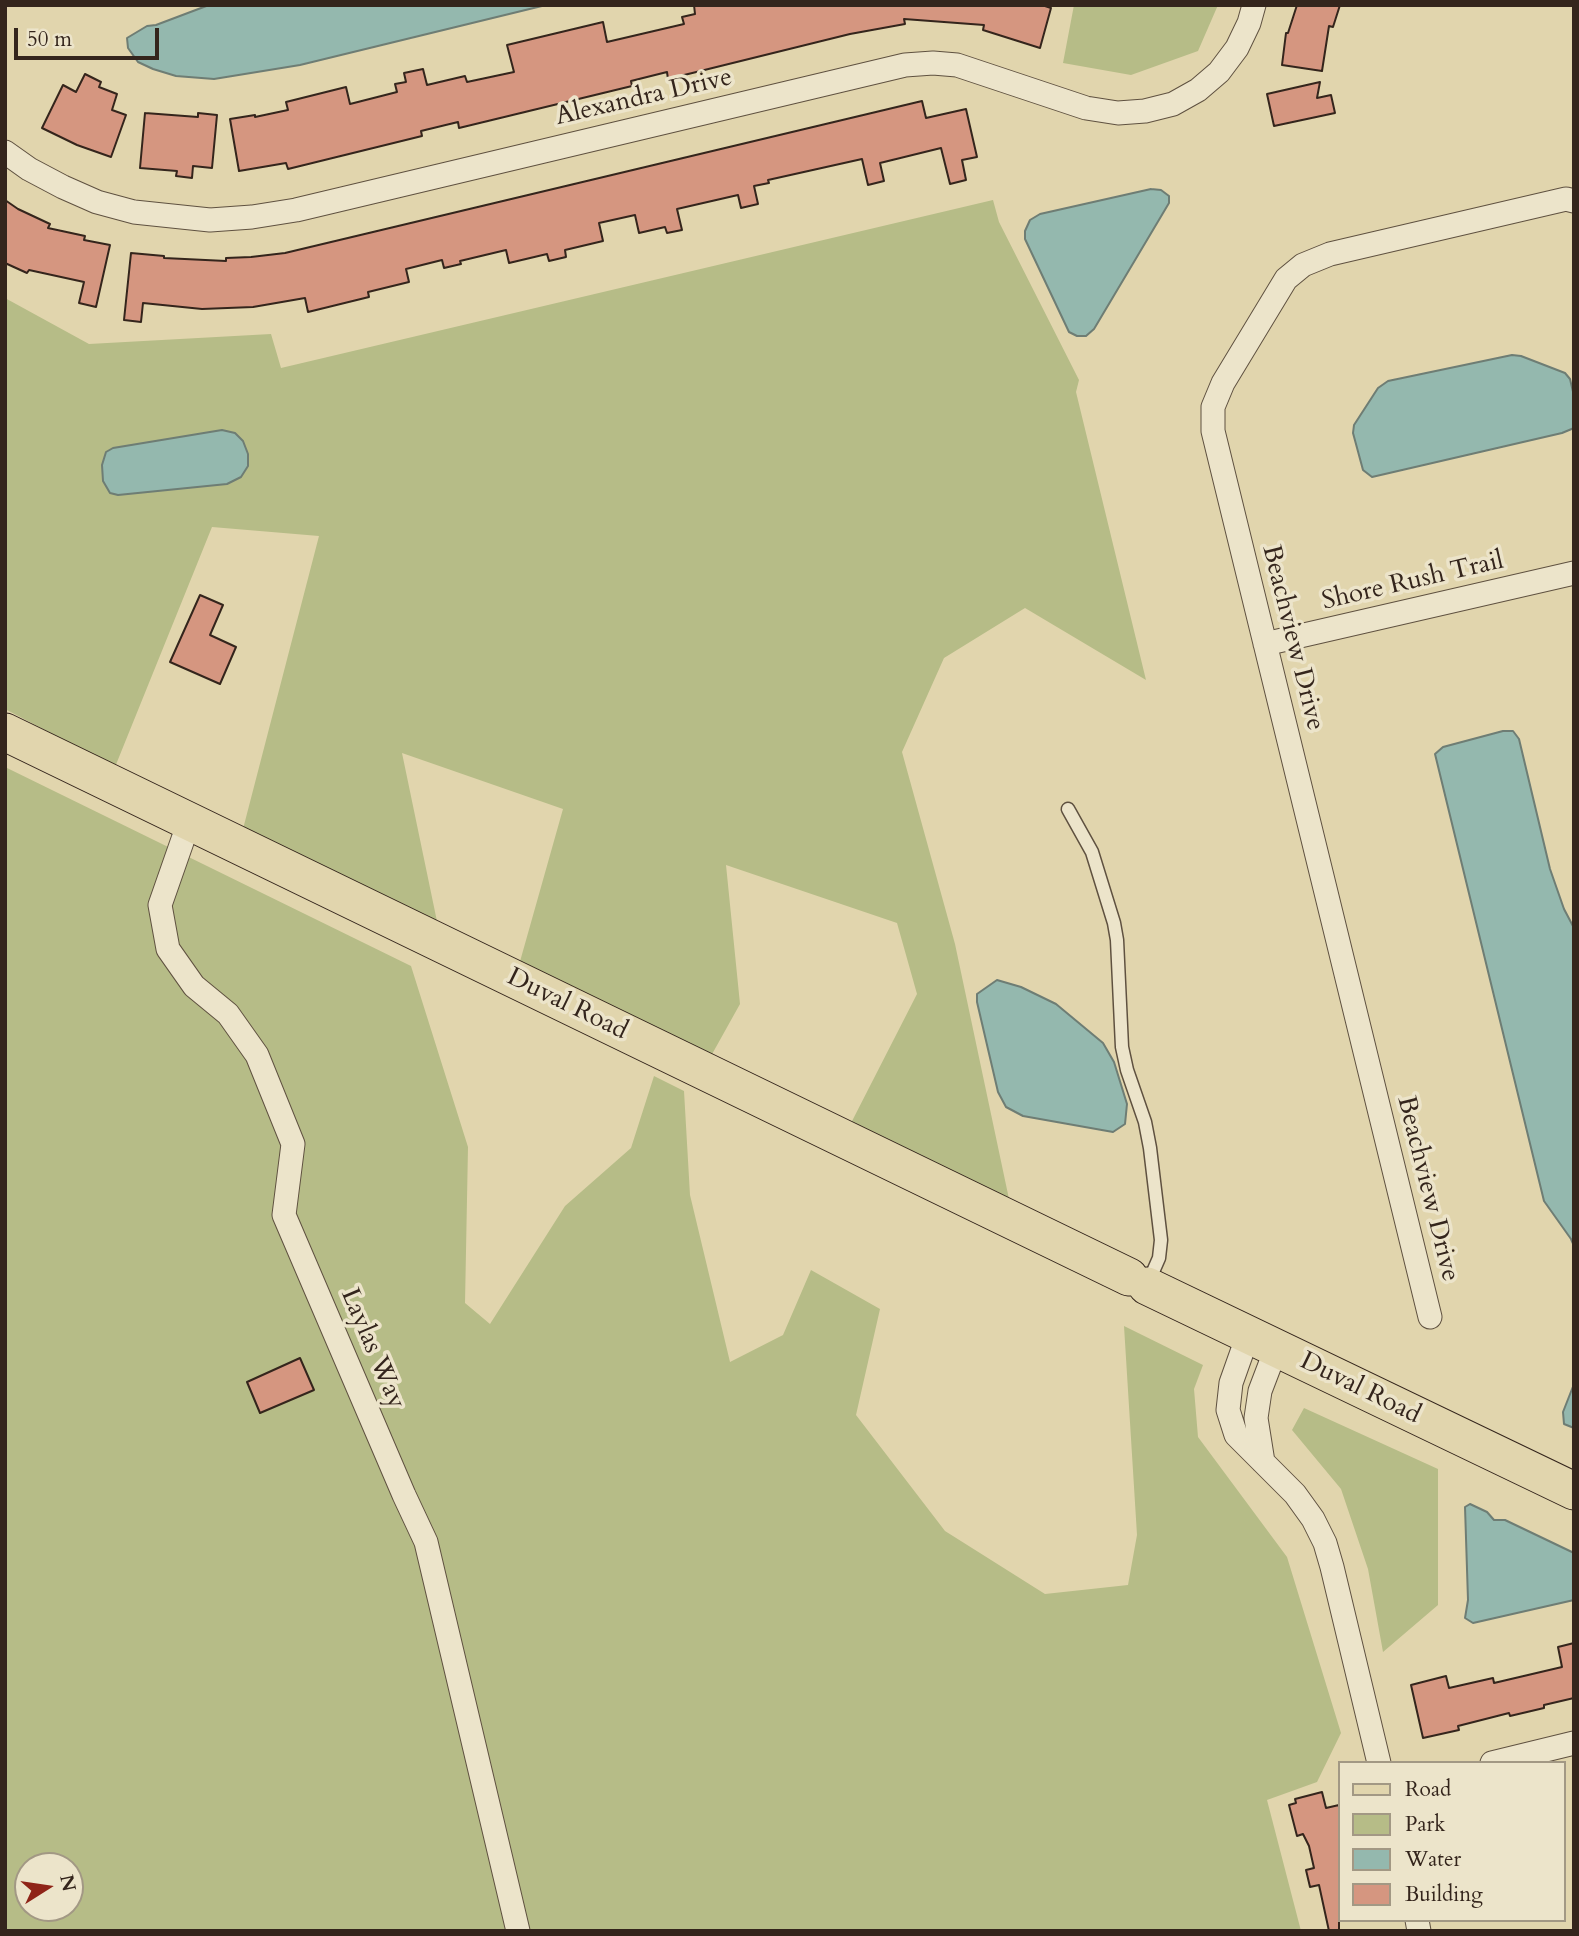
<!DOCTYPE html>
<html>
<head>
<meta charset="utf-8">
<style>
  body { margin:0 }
  #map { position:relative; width:1579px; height:1936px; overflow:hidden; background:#e1d5ad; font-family:Cardo,serif }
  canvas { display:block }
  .frame { position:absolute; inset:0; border:7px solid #34251c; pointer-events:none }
  .legend { position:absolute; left:1338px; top:1761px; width:228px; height:161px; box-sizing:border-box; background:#ece4ca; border:2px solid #a29884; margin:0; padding:9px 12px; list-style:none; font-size:21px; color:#34251c }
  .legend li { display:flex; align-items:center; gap:14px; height:35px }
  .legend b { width:35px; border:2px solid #a29884 }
  .north { position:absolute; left:14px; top:1852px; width:70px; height:70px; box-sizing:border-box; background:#ece4ca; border:2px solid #a29884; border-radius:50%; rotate:78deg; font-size:19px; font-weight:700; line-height:28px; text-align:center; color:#34251c }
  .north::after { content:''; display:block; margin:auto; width:24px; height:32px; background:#8f2418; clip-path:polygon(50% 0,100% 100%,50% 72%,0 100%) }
  .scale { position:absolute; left:14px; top:28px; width:145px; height:32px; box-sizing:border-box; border:4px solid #34251c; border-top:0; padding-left:9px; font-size:21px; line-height:24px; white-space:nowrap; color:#34251c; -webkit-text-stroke:5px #ece4ca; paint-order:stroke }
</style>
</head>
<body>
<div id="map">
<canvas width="1579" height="1936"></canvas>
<div class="frame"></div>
<ul class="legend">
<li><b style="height:9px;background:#e1d5ad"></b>Road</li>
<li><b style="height:19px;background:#b6bc87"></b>Park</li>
<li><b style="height:19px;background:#94b8ae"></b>Water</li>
<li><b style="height:19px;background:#d59680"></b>Building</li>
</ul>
<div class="north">N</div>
<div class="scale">50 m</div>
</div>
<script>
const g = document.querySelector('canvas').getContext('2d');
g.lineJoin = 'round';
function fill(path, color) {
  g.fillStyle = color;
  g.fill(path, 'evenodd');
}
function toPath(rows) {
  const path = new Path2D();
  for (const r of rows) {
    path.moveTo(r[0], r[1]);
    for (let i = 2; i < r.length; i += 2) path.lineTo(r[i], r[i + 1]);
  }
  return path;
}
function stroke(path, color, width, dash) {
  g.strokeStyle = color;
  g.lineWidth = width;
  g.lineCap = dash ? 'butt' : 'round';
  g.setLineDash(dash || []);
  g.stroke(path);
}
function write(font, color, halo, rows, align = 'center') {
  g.font = font + ' Cardo,serif';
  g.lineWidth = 7;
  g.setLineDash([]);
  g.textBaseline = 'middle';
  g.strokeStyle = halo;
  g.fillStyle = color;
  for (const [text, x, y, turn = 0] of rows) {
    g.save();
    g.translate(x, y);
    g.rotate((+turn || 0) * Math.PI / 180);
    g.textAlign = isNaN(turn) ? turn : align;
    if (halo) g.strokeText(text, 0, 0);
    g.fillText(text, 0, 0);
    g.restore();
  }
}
const green = toPath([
  [1074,5,1218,5,1198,51,1131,75,1063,63],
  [993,200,999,222,1079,380,1076,392,1146,680,1025,608,944,658,902,752,955,944,1009,1199,849,1127,917,994,897,923,726,865,740,1004,711,1056,519,965,563,809,402,753,439,931,243,829,319,536,212,527,115,767,5,709,5,298,89,344,271,334,281,368],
  [5,767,411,966,468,1147,465,1303,490,1324,565,1206,631,1148,654,1076,684,1091,690,1195,730,1362,783,1335,811,1270,880,1309,856,1415,945,1531,1045,1594,1128,1585,1137,1535,1124,1326,1203,1365,1194,1389,1198,1437,1287,1557,1341,1733,1317,1782,1267,1800,1301,1931,5,1931],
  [28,1866,70,1866,70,1908,28,1908],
  [1304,1408,1438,1469,1438,1605,1383,1652,1368,1569,1341,1489,1292,1430]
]);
const water = toPath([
  [209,5,546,5,300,65,214,79,176,76,153,69,138,62,128,48,127,38,147,26,156,25,209,5],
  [1151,189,1161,190,1169,196,1169,203,1094,329,1086,336,1077,336,1069,332,1025,239,1025,231,1030,220,1040,214,1151,189],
  [1512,355,1521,356,1565,373,1570,379,1574,396,1574,428,1562,433,1372,477,1363,470,1353,433,1354,425,1378,388,1388,381,1512,355],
  [222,430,235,433,243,441,248,454,248,466,241,477,227,484,118,495,110,493,103,481,102,465,106,452,113,448,222,430],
  [1503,731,1513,731,1519,739,1550,869,1564,909,1574,928,1574,1246,1571,1239,1544,1201,1435,754,1443,747,1503,731],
  [997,980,1021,987,1056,1004,1103,1043,1114,1062,1127,1104,1125,1124,1113,1132,1023,1116,1006,1107,998,1092,977,1002,977,994,997,980],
  [1574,1384,1574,1428,1564,1424,1563,1412,1574,1384],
  [1470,1504,1487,1512,1494,1520,1505,1520,1574,1553,1574,1600,1473,1623,1465,1618,1468,1600,1465,1507,1470,1504]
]);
const building = toPath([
  [694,5,1042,5,1051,8,1040,48,983,30,984,25,904,19,905,24,850,34,668,79,667,72,631,81,632,86,459,128,458,122,421,131,422,136,288,169,286,163,239,171,230,119,255,115,255,117,288,110,286,102,346,87,350,104,397,92,395,84,406,82,404,73,423,69,427,85,465,76,467,82,514,72,507,45,603,22,607,42,684,24,682,17,695,14,694,5],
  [1297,5,1340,5,1333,27,1329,26,1322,71,1282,65,1286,33,1288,33,1297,5],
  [85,74,101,82,99,87,117,94,112,110,126,115,111,157,77,145,42,128,63,85,76,92,85,74],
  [1320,82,1317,98,1331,95,1335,113,1274,126,1267,94,1320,82],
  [922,101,926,118,966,109,977,157,962,160,966,180,950,184,941,148,880,163,884,181,868,185,862,159,768,180,769,183,754,186,758,204,741,208,738,195,677,209,682,230,667,233,665,227,639,233,635,215,599,223,603,241,565,250,566,257,549,261,547,254,509,263,506,250,460,261,461,264,444,268,442,260,406,269,409,282,368,292,369,297,308,312,305,298,253,307,202,309,143,303,141,322,124,320,131,253,164,256,164,258,226,261,226,258,251,257,285,253,922,101],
  [145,113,198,117,198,113,217,115,212,168,193,166,192,178,176,176,177,171,140,168,145,113],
  [5,200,18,209,50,224,48,228,85,236,84,240,110,245,96,307,79,303,84,282,29,270,27,273,5,263,5,200],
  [200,595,223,605,210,635,236,647,220,684,170,662,200,595],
  [300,1358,314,1390,260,1413,247,1382,300,1358],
  [1574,1643,1574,1698,1544,1705,1544,1708,1510,1716,1509,1713,1458,1726,1459,1730,1423,1738,1411,1685,1446,1676,1449,1688,1493,1678,1494,1683,1562,1667,1558,1647,1574,1643],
  [1322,1792,1326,1808,1339,1805,1339,1931,1329,1931,1319,1885,1310,1887,1306,1870,1314,1868,1309,1846,1303,1834,1297,1836,1289,1805,1296,1803,1295,1799,1322,1792]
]);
const service = toPath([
  [1068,809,1092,852,1114,923,1117,940,1122,1047,1127,1070,1145,1122,1150,1148,1161,1240,1159,1258,1148,1283]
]);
const minor = toPath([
  [5,152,29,169,63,187,97,202,134,212,210,220,252,217,296,210,905,65,933,63,957,65,1086,108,1118,113,1145,111,1173,104,1198,90,1219,72,1237,48,1249,23,1254,5],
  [1265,644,1574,573],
  [189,822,160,905,168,949,194,986,228,1014,257,1055,293,1144,284,1215,404,1495,426,1542,518,1931],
  [1430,1317,1213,431,1213,407,1223,383,1286,279,1303,265,1330,254,1566,199,1574,201],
  [1248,1335,1231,1383,1228,1410,1236,1435,1295,1494,1313,1519,1325,1543,1332,1567,1379,1763],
  [1263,1462,1256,1418,1260,1391,1276,1349],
  [1492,1763,1574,1743],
  [1417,1920,1419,1931]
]);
const primary = toPath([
  [5,732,1129,1277],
  [1147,1286,1574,1491]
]);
const streetNames = [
  ["Alexandra Drive",644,98,-13],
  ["Shore Rush Trail",1413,582,-13],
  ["Beachview Drive",1292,638,76],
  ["Duval Road",567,1005,26],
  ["Beachview Drive",1427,1189,76],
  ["Laylas Way",372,1349,67],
  ["Duval Road",1360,1389,26]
];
fill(green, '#b6bc87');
fill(water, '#94b8ae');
stroke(water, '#6e7d74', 2);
fill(building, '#d59680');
stroke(building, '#34251c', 2);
stroke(service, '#5f5140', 15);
stroke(minor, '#5f5140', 25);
stroke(primary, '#34251c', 39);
stroke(service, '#ece4ca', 12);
stroke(minor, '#ece4ca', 23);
stroke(primary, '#e1d5ad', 37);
write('26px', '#34251c', '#ece4ca', streetNames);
</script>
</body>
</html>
